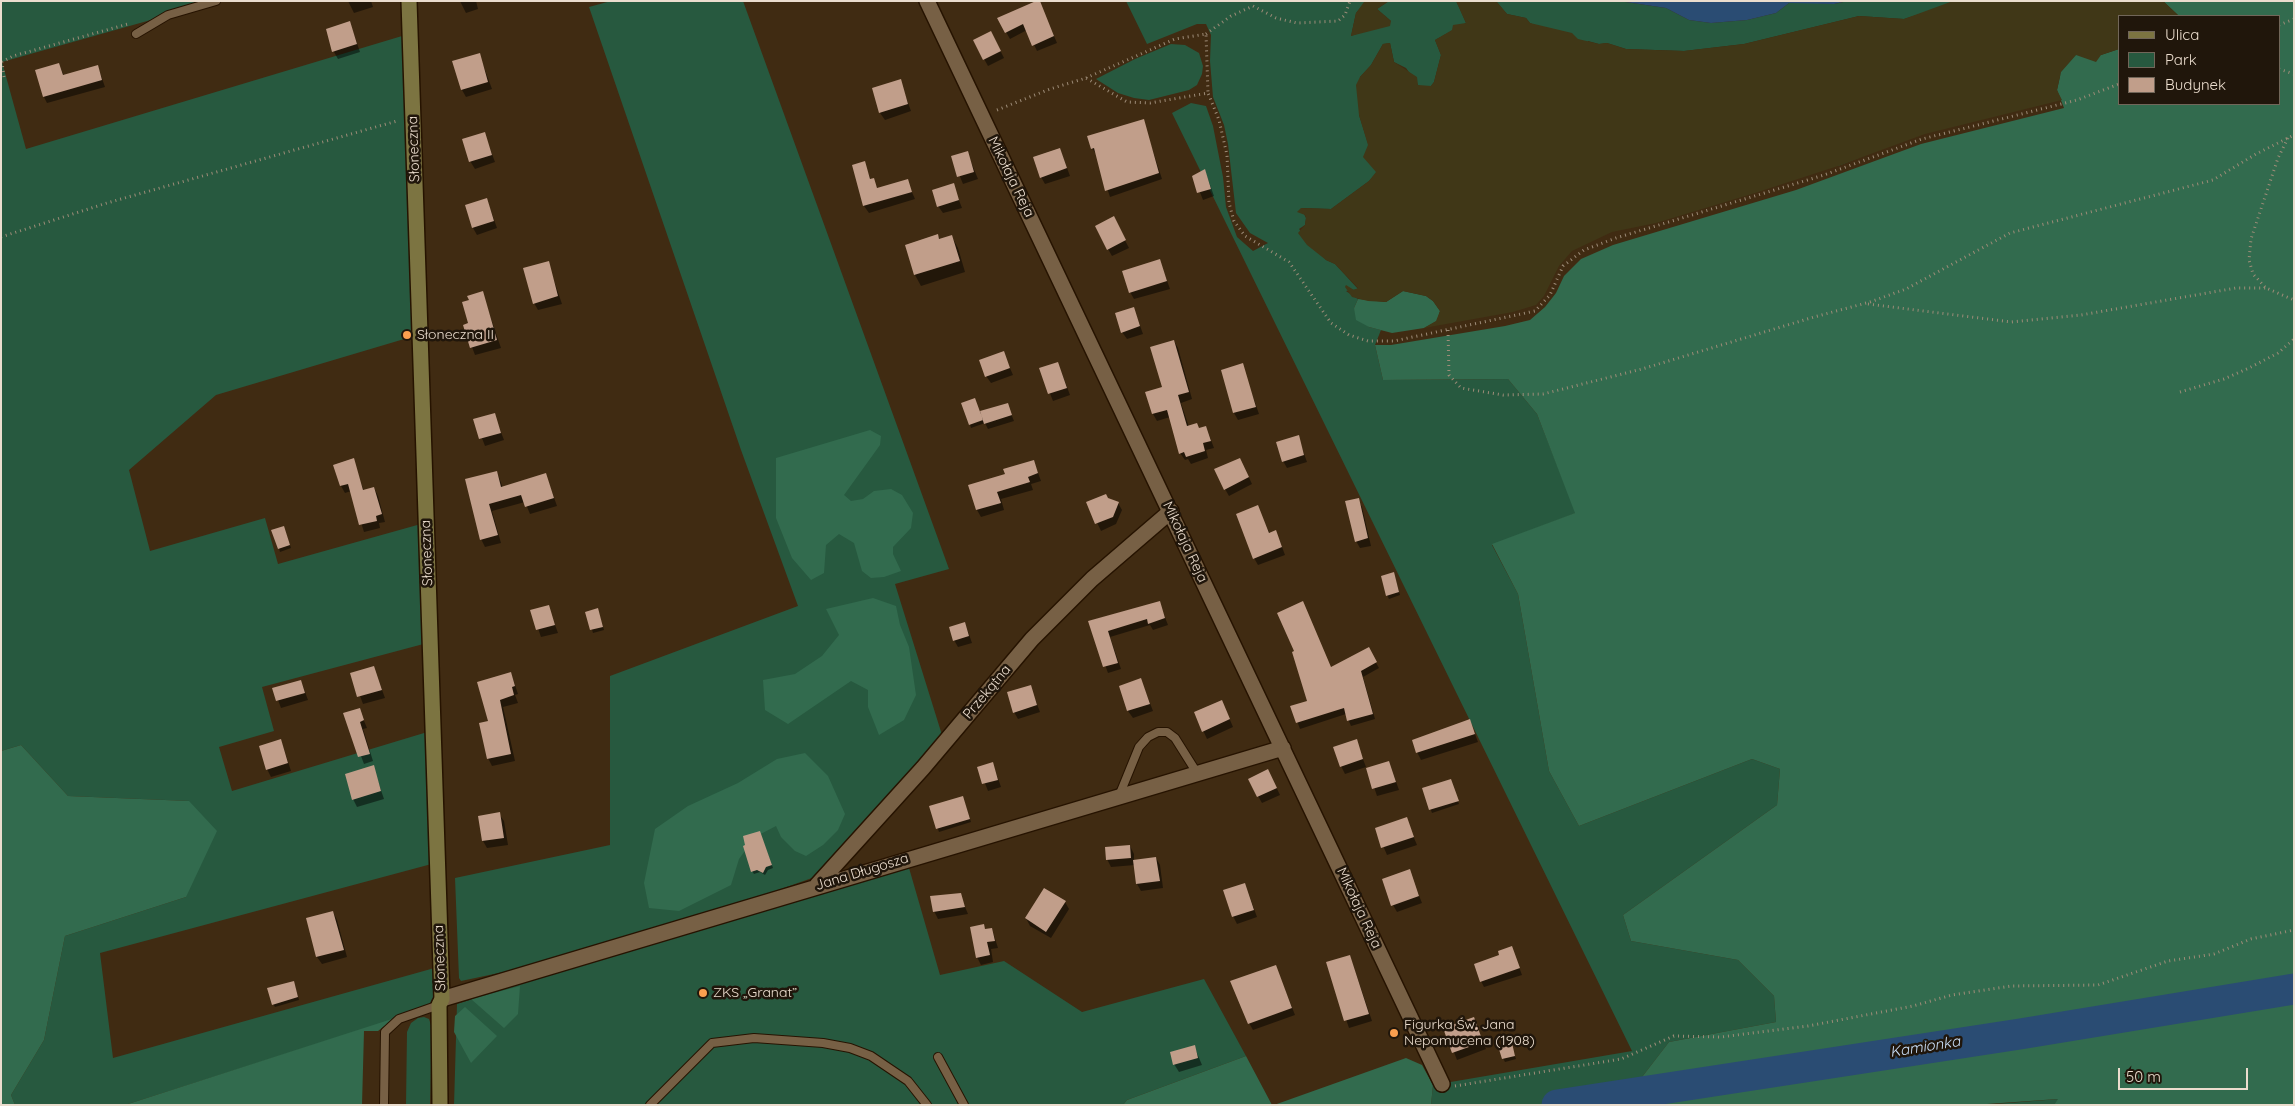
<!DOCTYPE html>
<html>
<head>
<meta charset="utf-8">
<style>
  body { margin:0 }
  #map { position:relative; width:2295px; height:1106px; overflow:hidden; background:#402b12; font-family:Quicksand,sans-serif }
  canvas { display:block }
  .frame { position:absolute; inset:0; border:2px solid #ebddce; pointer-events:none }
  .legend { position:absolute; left:2118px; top:15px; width:162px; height:90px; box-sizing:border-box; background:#20160b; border:1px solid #716659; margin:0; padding:6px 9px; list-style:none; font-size:15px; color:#ebddce }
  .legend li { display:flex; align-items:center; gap:10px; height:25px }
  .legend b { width:25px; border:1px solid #716659 }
  .scale { position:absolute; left:2118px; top:1068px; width:130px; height:22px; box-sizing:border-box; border:2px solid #ebddce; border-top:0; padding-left:6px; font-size:15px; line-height:18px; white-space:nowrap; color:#ebddce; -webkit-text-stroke:4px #20160b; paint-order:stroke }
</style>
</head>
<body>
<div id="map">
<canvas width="2295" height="1106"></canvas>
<div class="frame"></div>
<ul class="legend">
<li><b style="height:6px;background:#7c7441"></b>Ulica</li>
<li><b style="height:14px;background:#27593f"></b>Park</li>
<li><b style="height:14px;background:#c19e8a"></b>Budynek</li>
</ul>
<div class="scale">50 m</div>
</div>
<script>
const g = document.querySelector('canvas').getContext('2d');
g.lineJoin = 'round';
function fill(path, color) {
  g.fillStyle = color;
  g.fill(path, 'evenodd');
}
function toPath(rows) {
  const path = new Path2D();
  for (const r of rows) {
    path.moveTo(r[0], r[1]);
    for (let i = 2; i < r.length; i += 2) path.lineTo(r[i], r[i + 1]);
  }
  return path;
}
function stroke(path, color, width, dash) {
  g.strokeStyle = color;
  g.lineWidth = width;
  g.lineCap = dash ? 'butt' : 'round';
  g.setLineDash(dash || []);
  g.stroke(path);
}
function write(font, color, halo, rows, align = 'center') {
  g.font = font + ' Quicksand,sans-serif';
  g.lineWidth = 5;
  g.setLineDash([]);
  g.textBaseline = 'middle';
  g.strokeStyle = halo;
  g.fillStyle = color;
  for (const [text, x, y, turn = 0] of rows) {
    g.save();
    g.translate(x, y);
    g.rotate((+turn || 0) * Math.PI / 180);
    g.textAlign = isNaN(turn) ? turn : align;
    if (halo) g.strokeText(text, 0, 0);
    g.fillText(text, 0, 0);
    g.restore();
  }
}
const green = toPath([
  [1,1,218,1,2,62,26,149,412,33,421,334,216,395,129,470,150,551,265,518,278,564,428,522,431,642,262,687,274,731,219,747,232,791,434,730,439,862,100,953,113,1058,438,967,439,1005,125,1105,15,1105,11,1095,44,1040,65,936,186,897,189,801,68,796,21,745,1,751],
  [611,1,743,1,949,569,895,584,942,735,812,878,724,909,513,970,461,981,459,978,455,878,610,845,610,676,798,606,741,450,589,7],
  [1126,1,1367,1,1356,13,1351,36,1391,21,1377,9,1389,1,1456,1,1459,7,1466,23,1435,40,1441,55,1434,82,1431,86,1421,87,1418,85,1406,68,1394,62,1390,43,1383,44,1371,65,1360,77,1359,115,1377,172,1369,181,1331,209,1301,208,1306,218,1305,225,1299,229,1326,260,1335,264,1358,289,1346,291,1358,299,1354,308,1369,327,1381,330,1375,345,1383,380,1508,379,1537,414,1576,513,1492,545,1518,594,1549,771,1579,826,1752,759,1780,769,1777,805,1623,915,1631,941,1738,960,1774,996,1776,1022,1669,1042,1632,1090,1656,1105,1431,1105,1433,1085,1632,1051,1172,113,1191,103,1206,106,1213,126,1223,177,1226,207,1237,237,1253,251,1268,243,1250,233,1236,213,1228,144,1224,125,1213,97,1210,61,1211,35,1206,24,1197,24,1147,44],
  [1496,1,1619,1,1666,8,1689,20,1711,23,1747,20,1776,13,1789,3,1800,2,1834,4,1848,1,2008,1,2119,16,2030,107,1963,123,1955,120,1838,166,1926,12,1904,19,1859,16,1744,44,1684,51,1626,49,1607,43,1599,44,1588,41,1585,49,1530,23,1526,18,1507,14],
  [1171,44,1185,45,1199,53,1203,66,1202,74,1197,85,1189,90,1149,100,1134,98,1118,93,1096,79,1135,59],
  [907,861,940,975,1004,961,1082,1012,1204,979,1246,1056,1127,1100,1123,1105,454,1105,457,1004],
  [424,1017,429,1019,432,1028,430,1105,406,1105,407,1032,411,1023,418,1018],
  [2059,1099,2054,1105,1983,1105]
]);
const forest = toPath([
  [2163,1,2294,1,2294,1105,2054,1105,2058,1099,1973,1105,1656,1105,1632,1090,1669,1042,1776,1022,1774,996,1738,960,1631,941,1623,915,1777,805,1780,769,1752,759,1579,826,1549,771,1518,594,1492,544,1575,513,1537,414,1508,379,1383,380,1375,345,1391,345,1505,326,1530,320,1545,307,1556,293,1564,276,1581,259,1613,245,1796,190,1921,144,2064,108,2057,90,2061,72,2076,55,2101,55,2119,49,2119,104,2279,104,2279,16,2179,16],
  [1403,291,1426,296,1433,301,1440,311,1437,321,1424,328,1392,333,1369,327,1356,320,1354,308,1358,299,1386,302],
  [870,430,881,436,880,445,844,495,851,501,863,499,874,491,891,489,902,495,913,513,911,528,893,547,893,554,901,571,884,577,871,578,862,571,854,543,839,534,826,545,824,573,811,580,792,558,776,518,776,458],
  [873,598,896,606,900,625,909,647,916,695,904,720,879,735,868,707,868,690,851,681,788,724,765,710,763,680,795,674,822,656,839,635,826,609],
  [21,745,68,796,189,801,217,831,186,897,65,936,44,1040,11,1095,15,1105,1,1105,1,751],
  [805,753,828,776,845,814,838,830,823,845,806,856,795,851,781,837,776,826,755,837,739,859,731,885,679,911,649,908,644,883,655,829,688,806,738,783,777,759],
  [520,986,518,1014,504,1028,471,999],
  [465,1007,497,1036,471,1063,454,1032,455,1016],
  [395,1018,378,1031,364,1031,362,1105,125,1105],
  [1246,1056,1272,1105,1123,1105,1127,1100],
  [1406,1058,1422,1065,1433,1085,1431,1105,1274,1105]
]);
const sand = toPath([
  [1389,1,1377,9,1391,21,1390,26,1351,36,1356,13,1364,2],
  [1456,1,1496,1,1507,14,1526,18,1530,23,1572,33,1578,39,1599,44,1607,43,1626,49,1684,51,1744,44,1859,16,1904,19,1953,1,2163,1,2179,16,2119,16,2119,49,2101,55,2096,62,2076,55,2061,72,2057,90,2062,100,1925,134,1838,166,1755,193,1656,223,1612,232,1572,251,1559,266,1544,296,1536,305,1513,312,1424,328,1436,321,1440,311,1433,301,1426,296,1403,291,1386,302,1368,301,1352,297,1345,287,1346,285,1354,290,1358,288,1335,264,1326,260,1307,245,1298,233,1305,225,1306,218,1305,215,1297,212,1301,208,1331,209,1369,181,1376,172,1363,157,1368,145,1359,115,1356,85,1360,77,1371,65,1383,44,1390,43,1394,62,1417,77,1418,85,1431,86,1434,82,1441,55,1435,40,1452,30,1453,25,1466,23]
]);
const water = toPath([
  [1619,1,1847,1,1834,4,1789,3,1776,13,1747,20,1711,23,1689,20,1666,8]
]);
const shadow = toPath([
  [348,1,371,1,373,7,354,13],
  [460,1,476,1,478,9,466,13],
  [1042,8,1057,43,1037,51,1027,30,1010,39,1006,32],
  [350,23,360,52,338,59,334,52],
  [995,40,1004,58,988,66,974,41],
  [479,54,492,89,466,97,462,90],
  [59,64,64,76,98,67,105,87,47,103,44,97],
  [900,81,911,111,885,120,880,113],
  [1143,121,1162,179,1110,197,1096,154,1092,148],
  [484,133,495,162,475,169,470,161],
  [1060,149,1070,176,1045,184,1041,177],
  [967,152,978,179,963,184,952,157],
  [864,163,871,180,873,180,878,189,907,181,915,199,869,213,864,206,853,166],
  [1205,171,1214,196,1203,200,1194,177],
  [953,185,962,208,943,213,938,206],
  [487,200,497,228,477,235,473,228],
  [1117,225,1129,248,1112,256,1108,249],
  [938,236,940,240,952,237,958,248,965,272,921,286,915,275],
  [1160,261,1170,289,1134,299,1130,292],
  [548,263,562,304,538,310,534,303],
  [482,292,501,348,475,355,464,326,470,324,470,301],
  [1134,309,1143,334,1127,339,1122,332],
  [1174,341,1178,348,1192,399,1181,403,1189,427,1199,429,1206,427,1214,448,1206,450,1208,458,1191,464,1188,459,1185,460,1180,453,1170,417,1157,421,1153,414,1164,388],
  [1003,352,1013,375,991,383,986,376],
  [1058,363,1070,395,1053,401,1040,369],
  [1242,365,1259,414,1238,420,1234,413,1223,370],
  [1007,404,1014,421,988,429,985,423,971,428,970,424,980,412],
  [494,414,504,440,485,446,475,420],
  [1298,437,1307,462,1287,468,1283,461],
  [353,460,364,491,374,488,378,496,385,522,379,523,380,528,364,532,351,491,345,493,341,486,334,466],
  [1034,462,1041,481,1031,484,1033,490,1001,499,1004,510,981,517,977,510,1006,475],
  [1244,467,1252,484,1229,496,1225,489],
  [497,472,503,488,546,475,557,506,530,514,525,502,492,511,501,543,485,547,481,539,467,480],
  [1108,500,1118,503,1122,510,1116,524,1101,531,1088,503],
  [1358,500,1362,507,1371,546,1360,548,1356,541],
  [1257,507,1270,534,1279,539,1285,555,1258,565,1254,558],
  [285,530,291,548,280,552,279,548],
  [1395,577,1400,595,1389,599,1387,595],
  [1159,602,1168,625,1153,630,1150,625,1110,637,1121,669,1108,673,1089,621],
  [548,606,558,633,541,637,532,611],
  [598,610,604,630,593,633,587,613],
  [965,623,972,643,958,647,954,640],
  [1368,649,1379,668,1363,677,1375,719,1351,726,1346,714,1300,729,1292,707,1308,702,1331,669],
  [374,668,385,698,363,704,352,674],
  [511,673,518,694,515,695,518,703,503,707,515,761,492,766,488,758,490,722],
  [1141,680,1153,711,1133,718,1128,711],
  [301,681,308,700,281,708,274,689],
  [1030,686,1040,712,1018,719,1014,712],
  [1225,708,1233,727,1207,739,1195,713],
  [359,709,367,728,363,729,373,761,364,764,345,714],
  [1470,721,1478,742,1421,760,1417,752],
  [281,740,291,771,271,777,267,769],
  [1356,741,1366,767,1345,774,1341,766],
  [1389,762,1399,790,1377,796,1368,769],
  [993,764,1001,787,988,791,979,768],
  [373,767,384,799,357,807,353,799],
  [1268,770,1280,795,1262,803,1258,796],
  [1452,784,1459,804,1432,813,1423,789],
  [964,800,971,822,939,832,930,807],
  [499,814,504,821,508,845,487,848,483,841,479,817],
  [1406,819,1417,845,1387,855,1376,829],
  [761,836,773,868,768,870,765,875,760,872,754,874,752,871],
  [1130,846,1134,854,1134,861,1156,858,1160,865,1163,888,1141,891,1137,884,1135,865,1111,867,1107,859],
  [1409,871,1422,903,1397,912,1393,905],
  [1245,884,1257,917,1237,924,1233,916],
  [960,895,968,914,938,919,934,911],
  [1065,902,1069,909,1051,938,1030,926,1026,918],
  [333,912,337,920,347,957,322,964,317,957,308,919],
  [983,926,986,930,992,929,998,948,991,949,993,962,981,965,977,957],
  [1512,948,1522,975,1484,987,1481,981,1501,956],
  [1350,956,1372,1021,1349,1028,1327,963],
  [1276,967,1295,1015,1253,1030,1249,1023],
  [295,986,299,1000,275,1007,273,1004],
  [1473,1019,1486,1049,1457,1060,1445,1029],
  [1511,1044,1516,1059,1505,1062,1503,1058],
  [1194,1046,1202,1065,1179,1072,1174,1064]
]);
const river = toPath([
  [1557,1105,2020,1034,2294,989]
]);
const building = toPath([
  [1036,1,1040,1,1054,36,1032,46,1023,24,1005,33,997,18],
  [350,21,357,44,332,52,326,29],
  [991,31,1001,51,983,60,973,40],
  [480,53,488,82,461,90,452,61],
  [59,63,63,75,98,65,102,80,43,97,35,70],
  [901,79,908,104,879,113,872,88],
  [1144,119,1159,173,1105,191,1094,148,1091,149,1087,136],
  [485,132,492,155,469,162,462,139],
  [1060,148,1067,168,1040,178,1033,157],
  [968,151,974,172,957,177,951,156],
  [865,161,870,179,874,178,877,188,908,179,912,192,863,206,852,165],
  [1205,169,1211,189,1197,193,1192,176],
  [954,183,959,200,937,207,932,190],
  [487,198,494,221,472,228,465,205],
  [1114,216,1126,240,1107,250,1095,226],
  [938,234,939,239,952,235,960,261,914,275,905,245],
  [1160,259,1167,281,1129,293,1122,271],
  [549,261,558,296,533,304,523,268],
  [483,291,497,340,470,348,463,325,468,323,462,302,469,300,467,296],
  [1134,307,1140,326,1121,333,1115,313],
  [1174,340,1189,392,1178,395,1187,426,1197,423,1199,428,1206,426,1211,441,1203,443,1205,451,1186,457,1184,452,1179,454,1167,410,1152,414,1145,392,1162,387,1150,347],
  [1004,351,1010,368,985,377,979,360],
  [1058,362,1067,388,1048,394,1039,368],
  [1243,363,1256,407,1233,413,1221,370],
  [975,398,983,420,969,425,961,403],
  [1008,403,1012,415,984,424,980,411],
  [495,413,501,433,479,439,473,419],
  [1299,435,1304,455,1282,462,1276,442],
  [354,458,363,490,374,487,382,514,376,516,377,521,359,525,348,484,340,486,333,465],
  [1240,458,1249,477,1224,490,1214,469],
  [1034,460,1038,473,1028,477,1030,482,997,492,1001,503,976,510,968,485,1005,474,1003,469],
  [497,471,501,487,546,473,554,498,525,507,521,495,489,504,498,535,480,540,465,479],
  [1106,494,1108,498,1119,502,1113,517,1095,524,1086,502],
  [1359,498,1368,538,1355,542,1345,501],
  [1258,505,1269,533,1276,530,1282,547,1253,559,1236,514],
  [284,526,290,545,278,549,271,530],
  [1394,572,1399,592,1386,596,1381,576],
  [1160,601,1165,618,1148,624,1147,619,1108,631,1118,663,1103,667,1088,621],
  [1303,601,1331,667,1369,647,1377,662,1361,671,1373,714,1347,721,1344,708,1296,723,1290,706,1307,701,1292,652,1294,651,1277,613],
  [549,605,555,625,536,630,530,610],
  [598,608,603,627,590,630,585,612],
  [965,622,969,636,953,641,949,627],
  [374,666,382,690,357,697,350,673],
  [511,672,515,686,512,687,514,695,500,700,511,754,487,759,479,723,488,721,477,682],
  [1141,678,1150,704,1127,711,1119,686],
  [301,680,305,693,276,701,272,688],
  [1031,685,1037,705,1013,713,1007,692],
  [1222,700,1230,719,1202,732,1194,712],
  [360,708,364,720,360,722,370,754,358,757,343,713],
  [1470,719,1475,734,1416,753,1412,740],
  [281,739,288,763,266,770,259,746],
  [1357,739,1363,759,1340,767,1333,747],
  [1389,761,1396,782,1372,789,1366,768],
  [993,762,998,780,982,784,977,767],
  [374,765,381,791,352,800,345,774],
  [1268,769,1277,788,1257,797,1248,779],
  [1451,779,1459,801,1429,810,1422,788],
  [963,796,970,819,936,829,929,806],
  [500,812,504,838,482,841,478,816],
  [1407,817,1414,837,1381,848,1375,828],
  [760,831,772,865,766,867,763,873,757,870,751,872,743,846,745,845,743,836],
  [1130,845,1131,858,1106,860,1105,847],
  [1156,857,1160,881,1136,884,1133,860],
  [1410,869,1419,896,1391,906,1382,879],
  [1245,883,1254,910,1232,917,1223,890],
  [1044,888,1066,901,1046,932,1025,918],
  [961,893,965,907,933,912,930,896],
  [333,911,344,950,316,957,306,918],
  [984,924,985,929,992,928,995,941,987,942,990,955,976,958,970,927],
  [1512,946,1520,968,1480,982,1474,964,1499,955,1498,951],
  [1350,955,1369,1014,1344,1021,1326,962],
  [1276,965,1292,1008,1248,1024,1230,981],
  [294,981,298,997,272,1005,267,988],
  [1474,1017,1483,1042,1452,1053,1443,1028],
  [1512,1043,1515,1056,1502,1059,1498,1046],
  [1195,1045,1198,1058,1173,1065,1170,1052]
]);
const path = toPath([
  [2279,25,2294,19],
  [1206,34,1231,16,1253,6,1276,18,1297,23,1338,21,1345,15,1350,1],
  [2279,69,2294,74],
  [4,77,2,62,13,56,128,24],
  [1086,78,1175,39,1206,34,1208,93],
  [997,110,1050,89,1086,78,1127,102,1150,103,1208,93,1219,120,1227,155,1229,203,1234,221,1245,236,1289,262,1331,323,1349,335,1368,341,1394,341,1535,311,1550,295,1563,266,1584,250,1616,238,1824,175,1922,139,2077,100,2119,84],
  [2288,138,2278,158,2251,239,2249,260,2253,274,2266,288,2294,300],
  [1,237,107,203,397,121],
  [1868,304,2011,322,2081,315,2236,288,2266,288],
  [1448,330,1449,375,1461,388,1503,395,1543,394,1642,369,1814,317,1870,302,1906,289,2010,233,2213,180,2256,154,2294,135],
  [2180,392,2224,379,2249,368,2278,353,2294,339],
  [1455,1086,1621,1059,1674,1036,1721,1037,1808,1026,1913,1006,1952,995,2011,986,2098,985,2168,961,2214,954,2251,939,2294,930]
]);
const lane = toPath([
  [136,34,168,15,216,1],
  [1119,796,1139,747,1148,737,1158,732,1167,732,1175,738,1197,773],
  [938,1057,964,1105],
  [384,1105,385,1032,399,1019,439,1005],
  [650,1105,712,1043,754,1038,823,1043,850,1048,871,1056,908,1081,927,1105]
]);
const street = toPath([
  [927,1,1442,1084],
  [817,885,923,768,1032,639,1092,579,1171,511],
  [442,999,1283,748]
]);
const secondary = toPath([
  [409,1,442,999,439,1005,440,1105]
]);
const markers = [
  [407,335,5,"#fa9f4f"],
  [703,993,5,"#fa9f4f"],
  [1394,1033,5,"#fa9f4f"]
];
const streetNames = [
  ["Słoneczna",414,149,-92],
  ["Mikołaja Reja",1011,177,64],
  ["Mikołaja Reja",1185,542,65],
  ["Słoneczna",427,553,-92],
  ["Przekątna",987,692,-50],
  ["Jana Długosza",862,872,-17],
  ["Mikołaja Reja",1359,908,65],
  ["Słoneczna",440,958,-92]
];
const poiNames = [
  ["Słoneczna II",417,335],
  ["ZKS „Granat”",713,993],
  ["Figurka Św. Jana",1404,1025],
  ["Nepomucena (1908)",1404,1041]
];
const waterNames = [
  ["Kamionka",1925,1047,-9]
];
fill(green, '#27593f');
fill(forest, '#326b4e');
fill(sand, '#403717');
fill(water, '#2a4c73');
fill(shadow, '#0007');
stroke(river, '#2a4c73', 31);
fill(building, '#c19e8a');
stroke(lane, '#261300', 10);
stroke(street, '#261300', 18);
stroke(secondary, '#261300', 18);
stroke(path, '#9d8c78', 3, [1, 4]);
stroke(lane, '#776045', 8);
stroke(street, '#776045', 15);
stroke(secondary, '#7c7441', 15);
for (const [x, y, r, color] of markers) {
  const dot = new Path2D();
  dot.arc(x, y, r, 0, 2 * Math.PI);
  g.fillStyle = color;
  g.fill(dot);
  stroke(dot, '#20160b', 2);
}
write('14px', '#ebddce', '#20160b', streetNames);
write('14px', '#ebddce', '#20160b', poiNames, 'left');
write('italic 15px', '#cbe1fb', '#20160b', waterNames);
</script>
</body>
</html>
